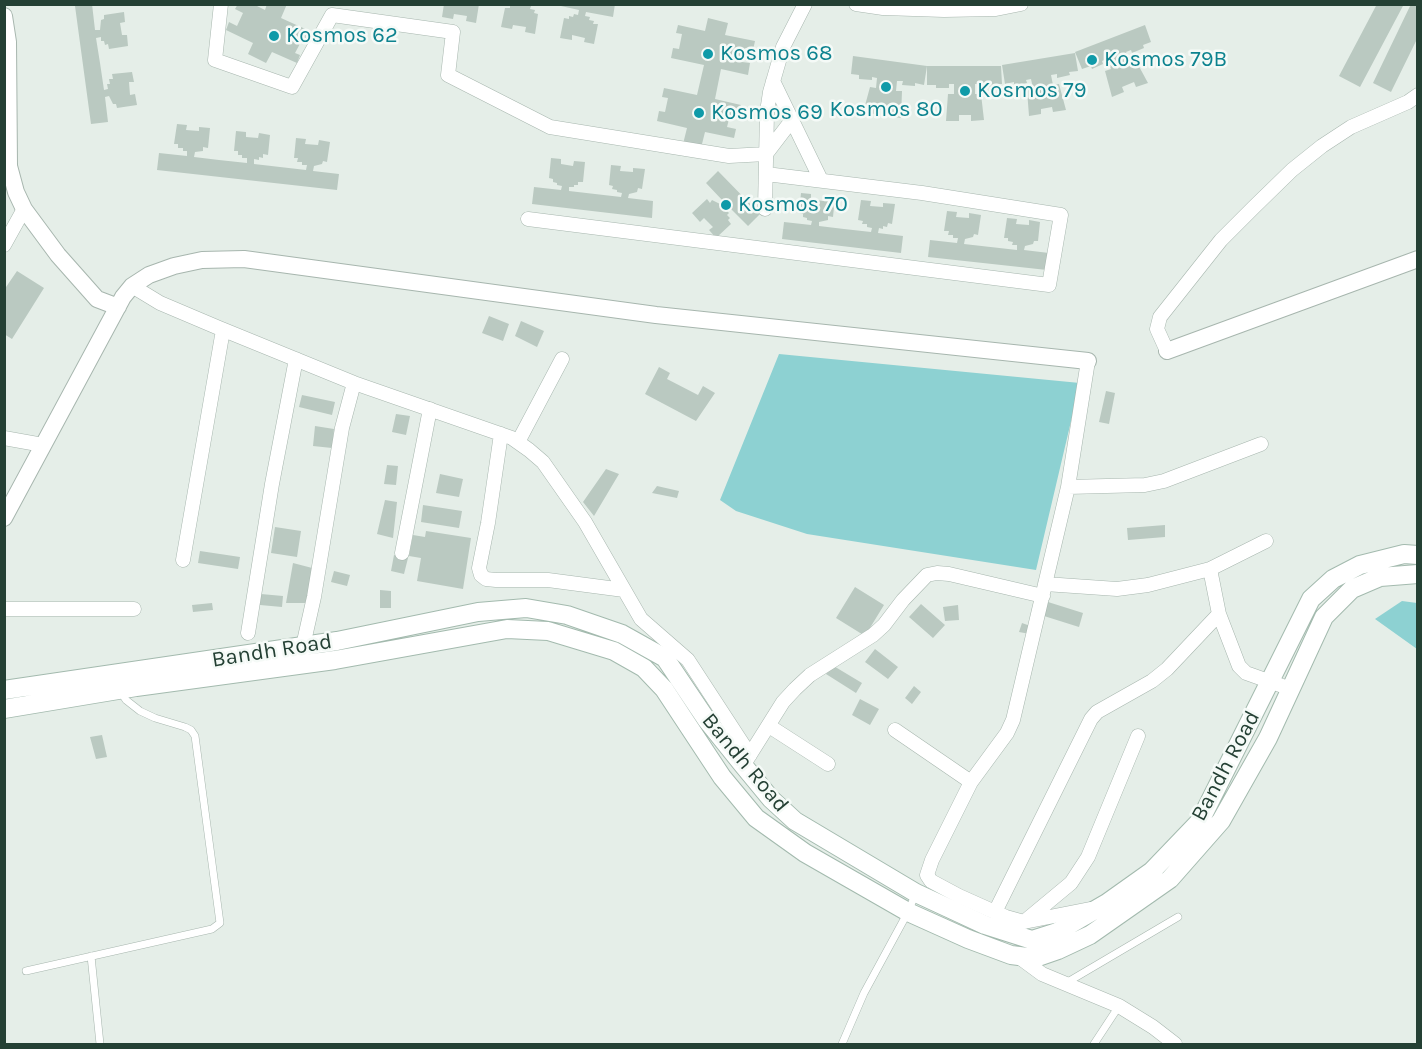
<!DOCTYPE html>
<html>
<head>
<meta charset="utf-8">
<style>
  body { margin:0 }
  #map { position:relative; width:1422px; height:1049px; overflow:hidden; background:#e5eee8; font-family:Karla,sans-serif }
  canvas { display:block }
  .frame { position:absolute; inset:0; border:6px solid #244034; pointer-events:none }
</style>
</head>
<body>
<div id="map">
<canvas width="1422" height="1049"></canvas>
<div class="frame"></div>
</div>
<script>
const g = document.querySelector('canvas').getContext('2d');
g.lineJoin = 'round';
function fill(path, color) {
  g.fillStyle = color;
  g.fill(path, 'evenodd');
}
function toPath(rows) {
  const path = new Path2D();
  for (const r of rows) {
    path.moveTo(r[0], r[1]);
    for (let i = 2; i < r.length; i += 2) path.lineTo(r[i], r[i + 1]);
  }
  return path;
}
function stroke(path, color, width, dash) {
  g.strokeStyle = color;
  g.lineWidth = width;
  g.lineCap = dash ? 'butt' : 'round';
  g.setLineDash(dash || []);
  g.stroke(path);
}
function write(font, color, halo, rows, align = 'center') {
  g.font = font + ' Karla,sans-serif';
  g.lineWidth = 5;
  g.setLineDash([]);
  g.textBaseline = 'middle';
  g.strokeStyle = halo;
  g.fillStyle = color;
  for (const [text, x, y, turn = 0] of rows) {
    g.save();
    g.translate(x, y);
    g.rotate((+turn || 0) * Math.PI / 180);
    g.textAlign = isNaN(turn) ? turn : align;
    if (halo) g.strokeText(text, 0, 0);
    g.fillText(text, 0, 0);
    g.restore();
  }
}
const water = toPath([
  [779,354,1080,383,1036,570,807,534,736,511,720,500],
  [1402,601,1417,603,1417,649,1375,619]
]);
const building = toPath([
  [92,4,95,30,100,30,101,20,104,19,104,15,124,12,125,22,120,23,122,35,127,35,128,46,109,49,108,44,105,45,104,41,101,41,101,37,96,38,100,63,104,90,108,89,107,84,110,84,109,79,113,79,112,74,132,72,134,82,129,82,130,95,135,94,137,105,117,108,116,104,113,104,109,96,105,97,108,122,91,124,75,6],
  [238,4,253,4,265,10,267,4,287,4,281,18,312,32,307,42,302,40,295,53,300,55,297,63,272,52,266,63,248,54,253,43,226,30,229,22,237,26,243,13,235,9],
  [444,4,479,4,476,23,466,21,467,16,454,14,453,19,442,17],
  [552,4,615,4,613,17,586,12,585,16,590,17,589,20,594,21,593,24,598,24,594,44,584,42,585,38,572,35,572,40,560,38,564,18,569,19,569,16,573,17,574,14,578,15,579,10],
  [1377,4,1404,4,1360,87,1339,76],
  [1411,4,1418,4,1418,37,1391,92,1373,83],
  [510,5,526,5,531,6,530,9,535,10,534,13,538,14,535,34,525,32,526,27,513,25,512,29,501,27,505,8,510,8],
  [708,18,728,23,725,35,755,41,753,50,745,48,742,62,750,63,748,75,721,69,715,99,741,105,738,117,730,115,727,127,736,129,734,138,705,132,701,148,683,144,687,128,657,121,659,111,665,112,668,98,662,97,664,88,697,95,704,65,671,58,673,48,679,49,682,34,676,33,678,25,705,31],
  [1145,25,1151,42,1143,45,1144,48,1132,53,1131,50,1126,52,1130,61,1135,59,1148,83,1136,87,1134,82,1122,87,1124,92,1112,97,1105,71,1111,69,1107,59,1102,61,1103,64,1092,69,1091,66,1082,69,1075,52],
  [1075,53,1078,71,1069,72,1070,75,1057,78,1057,74,1051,75,1053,85,1059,84,1066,110,1053,112,1052,107,1041,109,1041,114,1029,116,1027,90,1033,88,1031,79,1026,80,1027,83,1014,85,1014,82,1005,84,1002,65],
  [853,56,927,66,924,85,915,83,915,86,902,85,903,81,897,81,896,91,902,91,901,118,888,116,889,111,877,109,876,114,863,113,870,87,876,88,877,78,872,77,872,80,859,79,859,75,851,74],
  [927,66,1001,66,1002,84,993,84,993,87,980,87,980,84,975,84,975,94,981,94,984,120,971,121,971,115,959,115,959,121,946,121,948,94,954,94,954,84,949,84,949,88,936,88,936,85,927,85],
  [177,124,187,125,186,130,199,131,199,127,210,128,208,148,203,147,203,151,195,152,194,157,219,160,247,163,247,158,242,158,242,155,238,155,238,151,234,151,236,131,246,132,246,137,258,138,259,133,270,135,268,155,263,154,263,158,259,157,259,160,254,159,254,164,306,170,307,165,302,165,302,162,297,162,298,158,294,158,296,138,306,139,305,144,318,145,319,140,330,142,327,162,323,161,322,164,314,166,313,171,339,174,337,190,157,170,159,153,187,156,187,151,183,151,183,148,178,148,178,144,174,144],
  [551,158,561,159,561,164,573,166,574,161,585,162,583,182,578,182,578,185,574,185,574,187,569,187,569,191,621,197,622,193,617,192,617,190,612,189,613,186,609,185,611,165,621,166,620,171,633,172,633,168,645,169,642,189,638,188,637,192,629,194,628,198,653,201,652,218,532,204,534,187,561,190,562,186,557,185,557,183,553,182,553,179,549,178],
  [718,171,760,214,748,226,728,206,725,209,729,213,727,215,730,218,728,220,731,224,716,238,709,230,713,227,704,218,700,222,692,213,707,199,710,203,712,200,720,204,723,201,706,183],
  [801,193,811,194,811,199,823,201,824,196,835,197,833,217,828,216,828,220,819,222,819,226,844,229,871,232,872,228,867,227,867,224,862,224,863,221,858,220,861,200,871,201,870,206,883,207,883,203,895,204,892,224,888,223,887,227,883,226,883,229,879,228,878,233,903,236,901,253,782,239,784,222,811,225,812,221,807,220,807,218,803,217,803,214,799,213],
  [947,211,957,212,956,217,969,218,969,213,981,215,978,235,974,234,973,237,965,239,964,244,1017,250,1017,245,1012,245,1013,242,1008,241,1008,238,1004,238,1007,218,1017,219,1016,224,1029,225,1029,220,1040,222,1038,241,1034,241,1033,244,1025,246,1024,250,1049,253,1047,270,928,257,930,240,957,243,958,238,953,238,953,235,948,235,949,231,944,231],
  [17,271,44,288,12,339,4,334,4,290],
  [489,316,509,324,503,341,482,333],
  [521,321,544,331,537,347,515,336],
  [659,367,670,373,667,379,698,395,703,386,715,393,696,421,645,394],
  [1106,391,1115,393,1109,424,1099,422],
  [302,395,335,402,332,415,299,407],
  [396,414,410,416,406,435,392,432],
  [315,426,334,429,332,448,313,446],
  [387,465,398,466,396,485,384,484],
  [606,469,619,474,594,516,583,502],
  [440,474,463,479,459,497,436,493],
  [657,486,679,491,677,498,652,493],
  [385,500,397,502,393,538,377,534],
  [423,505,462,511,459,528,421,522],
  [1165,525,1165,537,1128,540,1127,528],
  [275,527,301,531,297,557,271,553],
  [426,531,471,538,463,589,417,581,421,558,409,556,413,535,425,537],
  [200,551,240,557,238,569,198,563],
  [394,555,408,558,404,574,391,571],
  [293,563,316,569,309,603,286,603],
  [334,571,350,575,347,586,331,582],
  [855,587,884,605,865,636,836,618],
  [380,590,391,591,391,608,380,608],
  [261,594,283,596,282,607,260,605],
  [1048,602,1083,613,1079,627,1044,616],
  [212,603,213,610,193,612,192,605],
  [921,604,945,625,933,638,909,617],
  [958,605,959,620,945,621,943,607],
  [1022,623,1033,627,1030,634,1019,632],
  [875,649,898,667,888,679,865,662],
  [832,665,862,683,856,693,826,674],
  [914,686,921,692,912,704,905,698],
  [860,699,879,709,870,725,852,715],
  [102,735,107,757,96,759,90,737]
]);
const service = toPath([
  [91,956,100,1044],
  [26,971,212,929,220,923,195,736,191,730,185,727,155,718,140,711,126,700,120,691],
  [1066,983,1178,917],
  [842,1044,864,993,908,912,916,893],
  [1094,1044,1119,1006]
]);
const minor = toPath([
  [221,4,215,60,292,87,332,15,453,32,448,75,550,127,729,156,766,154,792,120],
  [856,4,883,8,944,10,996,9,1021,4],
  [773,81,821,180],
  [765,209,767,112,770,92,783,47,805,4],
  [528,219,1049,285,1061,215,922,193,766,174],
  [4,245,24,209],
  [132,286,160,303,219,328,354,383,512,438,529,450,543,462,585,522,641,619,688,660,750,755],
  [1167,351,1157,329,1160,317,1221,240,1254,207,1292,170,1322,146,1351,127,1408,102,1418,95],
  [1088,361,1068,487,1013,720,1007,733,971,782,932,860,927,875,931,881,959,896,1006,917,1024,922,1090,909],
  [501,434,488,523,479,568,481,575,486,579,496,580,548,580,624,590],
  [4,438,43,445],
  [518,442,562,359],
  [1068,487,1145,485,1164,481,1261,444],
  [402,553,430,409],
  [183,560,223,330],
  [1210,569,1219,614,1239,666,1246,673,1291,689],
  [1045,584,1117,589,1148,585,1210,569,1266,541],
  [4,609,134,609],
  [248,633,272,484,296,359],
  [303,646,314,597,342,428,354,383],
  [769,726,828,764],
  [895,730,971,782],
  [746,761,783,702,795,689,810,675,873,635,884,625,903,600,927,575,937,573,949,574,1043,596],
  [995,912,1091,719,1097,712,1152,681,1167,669,1219,614],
  [1024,922,1071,883,1088,857,1138,736],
  [1019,957,1042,974,1119,1006,1153,1027,1175,1044]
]);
const tertiary = toPath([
  [4,16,8,42,9,166,16,192,24,209,58,255,97,299,118,307],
  [1167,351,1418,259],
  [4,518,123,297,132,286,149,275,174,266,202,260,244,259,656,315,1088,361]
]);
const secondary = toPath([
  [4,690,337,641,478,612,526,608,567,615,622,634,665,658,706,719,743,765,771,799,795,821,916,893,985,925,1032,940,1057,932,1107,903,1152,871,1200,821,1311,599,1333,579,1360,565,1404,554,1418,555],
  [4,709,136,687,335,660,507,629,548,631,614,651,644,668,664,689,722,777,756,818,805,853,908,912,968,939,1011,955,1035,958,1058,950,1090,935,1170,879,1221,821,1268,738,1324,617,1352,589,1380,577,1418,574]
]);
const markers = [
  [274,36,6,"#0f9aa8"],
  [708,54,6,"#0f9aa8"],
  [1092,60,6,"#0f9aa8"],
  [886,87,6,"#0f9aa8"],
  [965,91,6,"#0f9aa8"],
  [699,113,6,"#0f9aa8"],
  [726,205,6,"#0f9aa8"]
];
const cultureNames = [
  ["Kosmos 62",286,36],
  ["Kosmos 68",720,54],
  ["Kosmos 79B",1104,60],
  ["Kosmos 79",977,91],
  ["Kosmos 80",886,110,"center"],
  ["Kosmos 69",711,113],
  ["Kosmos 70",738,205]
];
const streetNames = [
  ["Bandh Road",272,651,-9],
  ["Bandh Road",745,763,50],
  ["Bandh Road",1226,766,-62]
];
fill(water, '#8dd1d2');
fill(building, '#bac9c1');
stroke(service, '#a7b6ae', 8);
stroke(minor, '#a7b6ae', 15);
stroke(tertiary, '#a7b6ae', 18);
stroke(secondary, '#a3baae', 20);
stroke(service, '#fff', 7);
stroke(minor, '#fff', 14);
stroke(tertiary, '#fff', 16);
stroke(secondary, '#fff', 18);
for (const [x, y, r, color] of markers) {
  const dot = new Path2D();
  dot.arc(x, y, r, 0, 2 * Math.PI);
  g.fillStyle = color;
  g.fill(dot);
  stroke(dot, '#f5faf7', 2);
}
write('22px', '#0d838f', '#f5faf7', cultureNames, 'left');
write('22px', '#244034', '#f5faf7', streetNames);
</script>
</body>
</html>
